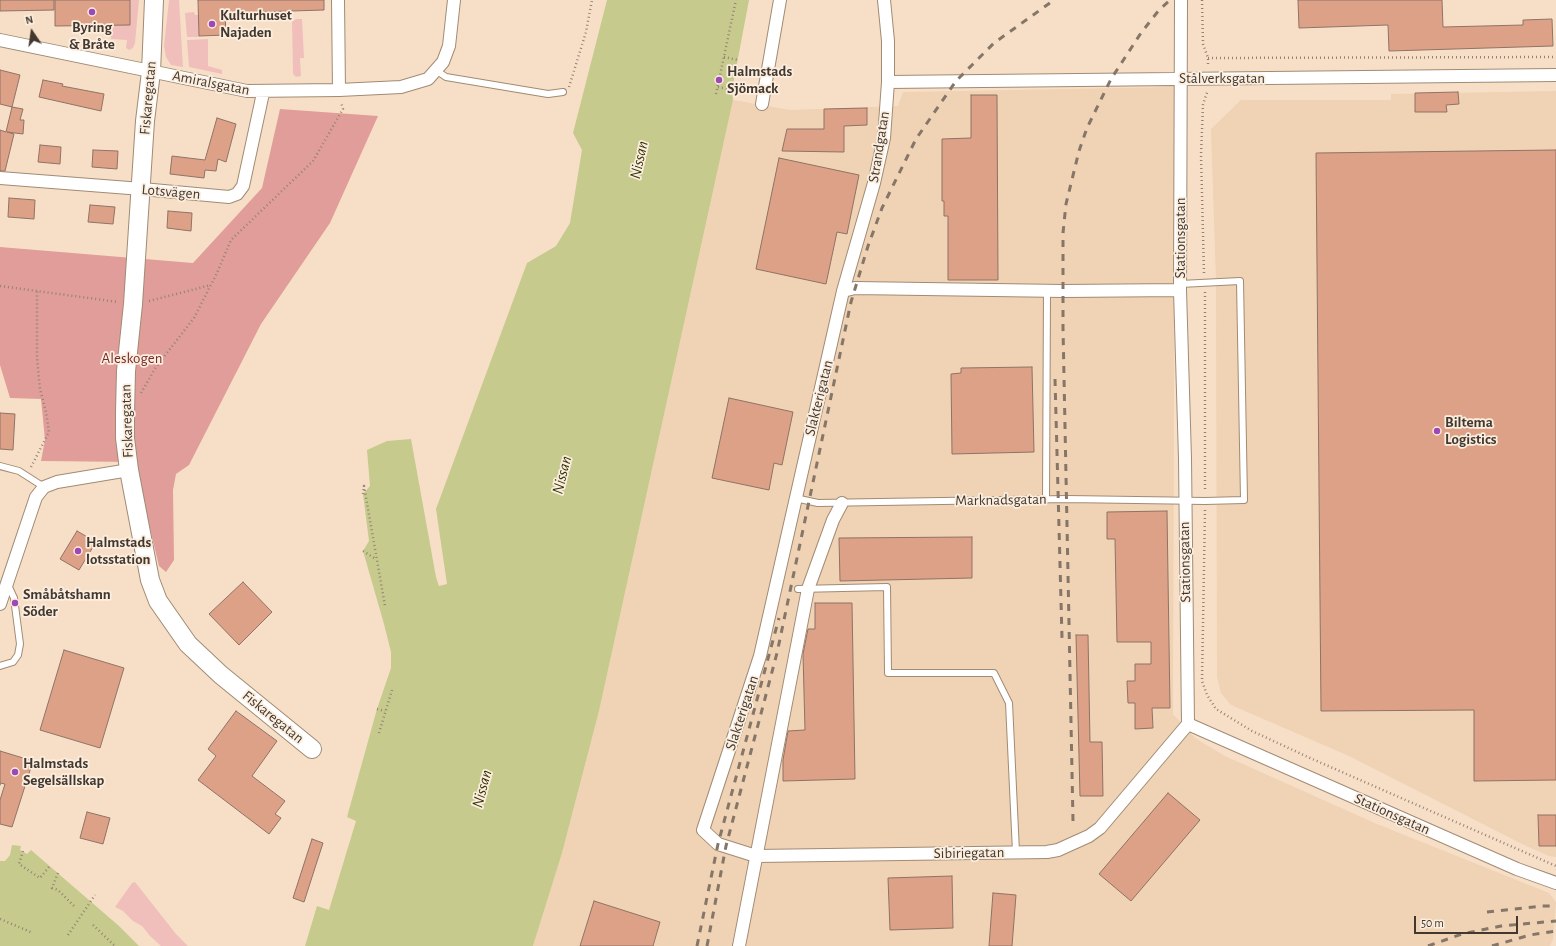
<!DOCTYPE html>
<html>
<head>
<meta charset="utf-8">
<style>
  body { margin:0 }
  #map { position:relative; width:1556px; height:946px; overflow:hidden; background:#f7dfc7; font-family:"Alegreya Sans",sans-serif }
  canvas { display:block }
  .north { position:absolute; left:12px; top:12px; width:40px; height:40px; -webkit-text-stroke:3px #fceedf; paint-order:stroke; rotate:347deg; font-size:11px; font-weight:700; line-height:16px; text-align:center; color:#42382f }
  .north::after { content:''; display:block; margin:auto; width:14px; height:18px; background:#42382f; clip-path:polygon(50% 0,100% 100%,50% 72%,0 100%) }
  .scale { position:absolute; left:1414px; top:916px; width:104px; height:18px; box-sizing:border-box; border:2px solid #42382f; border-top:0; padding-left:5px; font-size:12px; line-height:14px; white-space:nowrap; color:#42382f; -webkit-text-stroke:3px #fceedf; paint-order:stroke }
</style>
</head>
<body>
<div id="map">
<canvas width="1556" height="946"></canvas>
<div class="north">N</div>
<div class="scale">50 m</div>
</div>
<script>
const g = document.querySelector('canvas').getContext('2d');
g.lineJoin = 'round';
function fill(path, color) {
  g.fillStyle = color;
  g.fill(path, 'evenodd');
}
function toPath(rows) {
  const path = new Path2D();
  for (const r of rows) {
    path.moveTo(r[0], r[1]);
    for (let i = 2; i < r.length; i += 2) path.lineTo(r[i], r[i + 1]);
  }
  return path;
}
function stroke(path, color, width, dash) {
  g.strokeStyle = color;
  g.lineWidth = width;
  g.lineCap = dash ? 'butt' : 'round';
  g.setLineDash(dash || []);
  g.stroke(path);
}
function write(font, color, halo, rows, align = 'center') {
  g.font = font + ' "Alegreya Sans",sans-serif';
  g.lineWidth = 3.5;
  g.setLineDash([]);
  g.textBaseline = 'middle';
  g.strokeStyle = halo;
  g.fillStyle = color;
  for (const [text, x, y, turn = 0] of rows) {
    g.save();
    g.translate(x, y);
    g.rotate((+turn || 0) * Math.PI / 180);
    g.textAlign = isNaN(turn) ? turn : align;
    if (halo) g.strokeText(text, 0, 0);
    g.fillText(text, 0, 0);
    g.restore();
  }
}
const built = toPath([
  [1175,87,1173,714,1195,738,1225,756,1377,824,1549,893,1556,902,1553,939,1550,946,533,946,562,853,599,711,733,100,790,110,898,106,903,92],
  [1556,91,1556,857,1549,856,1522,844,1349,756,1231,705,1221,693,1217,677,1216,282,1211,129,1241,100,1391,100,1391,94]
]);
const green = toPath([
  [130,0,139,0,135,43,133,48,129,50,126,48,127,40,111,39,110,27,112,25,130,25],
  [169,0,179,0,183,67,171,65,166,57,164,46],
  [194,12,195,15,198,15,199,37,187,37,185,13],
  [296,19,302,19,304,58,300,58,301,76,296,77,293,74,292,22],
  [208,39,208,66,222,70,222,74,189,67,187,40],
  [135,882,176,934,188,946,161,946,150,936,142,926,133,921,123,911,115,907,132,883]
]);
const forest = toPath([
  [280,109,378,116,330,223,261,324,189,465,176,474,173,490,174,560,166,572,159,566,134,462,41,461,45,440,41,399,10,398,0,365,0,247,193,263,262,188]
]);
const water = toPath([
  [607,0,749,0,732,90,733,100,599,711,562,853,533,946,305,946,317,906,329,910,356,821,347,817,377,709,391,668,391,652,384,624,363,551,369,541,363,494,370,486,367,450,387,441,411,439,436,577,439,586,447,584,436,509,527,263,556,246,570,223,582,150,573,133],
  [12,845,21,846,20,850,27,854,31,850,119,926,139,946,0,946,0,861,5,861,10,855]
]);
const building = toPath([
  [0,0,54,0,54,10,0,11,0,0],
  [55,0,130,0,130,25,55,26,55,0],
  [198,0,324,0,324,10,225,13,226,35,199,36,198,0],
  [1298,0,1442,0,1443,27,1523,25,1523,20,1552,19,1553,46,1389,51,1388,25,1299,28,1298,0],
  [0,70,20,75,12,107,0,104,0,70],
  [43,80,63,84,62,86,104,94,101,111,39,97,43,80],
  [1458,92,1459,104,1446,105,1447,112,1415,112,1415,93,1458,92],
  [971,95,997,95,998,280,948,280,948,216,944,216,944,201,942,201,942,139,971,138,971,95],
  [12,107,23,109,20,120,24,120,23,134,7,132,14,134,5,171,0,171,0,130,6,132,12,107],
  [867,108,867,125,844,126,844,152,782,151,787,129,824,129,824,109,867,108],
  [217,118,236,124,226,162,218,159,216,171,205,170,204,178,170,174,172,156,205,160,217,118],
  [40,145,61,147,60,164,38,162,40,145],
  [93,150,118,151,117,169,92,167,93,150],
  [1556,150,1556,780,1474,781,1474,710,1321,711,1316,153,1556,150],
  [779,158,859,175,847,234,837,232,826,284,756,269,779,158],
  [9,198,35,200,34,219,8,217,9,198],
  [90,205,115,207,113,224,88,222,90,205],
  [168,211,192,213,191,231,167,228,168,211],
  [1032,367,1034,452,952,454,951,374,961,373,961,368,1032,367],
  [729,398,793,412,782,465,774,463,769,490,712,478,729,398],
  [0,413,15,414,13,450,0,449,0,413],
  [1167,511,1170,708,1152,708,1153,728,1135,729,1135,703,1128,703,1127,681,1135,681,1135,664,1151,664,1151,642,1117,642,1115,539,1107,539,1107,512,1167,511],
  [77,531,96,542,79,570,60,559,77,531],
  [972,537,972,578,840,581,839,538,972,537],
  [243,582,272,612,239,645,209,614,243,582],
  [815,603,852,603,855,779,783,781,783,760,788,731,805,730,803,654,808,629,815,629,815,603],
  [1076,635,1088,635,1090,742,1102,742,1103,796,1080,796,1076,635],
  [64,650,124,668,100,748,40,730,64,650],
  [236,711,277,741,252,776,285,801,275,814,281,818,269,834,198,780,216,756,208,749,236,711],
  [0,751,33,761,12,827,0,824,0,800,5,784,0,783,0,751],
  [1168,793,1200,820,1131,901,1099,874,1168,793],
  [87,812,110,818,103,844,80,838,87,812],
  [1538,815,1556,815,1556,846,1539,846,1538,815],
  [312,839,323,843,304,902,293,898,312,839],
  [952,876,953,928,890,930,888,878,952,876],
  [993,893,1016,895,1012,946,989,946,993,893],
  [594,901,660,922,653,946,580,946,594,901]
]);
const path = toPath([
  [1202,0,1203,44,1208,58,1208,67],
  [724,57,738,60],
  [1208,58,1556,57],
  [569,87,586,32,592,0],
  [718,87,732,90],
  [716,94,736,0],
  [1204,273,1201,155,1203,104,1208,90],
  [0,286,118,302],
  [1205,292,1205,491],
  [149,301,211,285],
  [141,393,156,367,194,318,217,273,231,240,313,161,343,109,341,102],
  [31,467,49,432,46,412,40,389,37,358,37,291],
  [363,494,364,486,385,606],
  [1205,510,1202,681,1207,695,1216,709,1252,731,1310,758,1556,866],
  [363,551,376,559],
  [377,709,385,711],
  [379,733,392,690],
  [0,784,3,785],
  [23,851,19,864,40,878,49,867],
  [58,873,52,888,58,890,75,907],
  [0,919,33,933],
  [93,925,115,946],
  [68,935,95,895]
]);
const lane = toPath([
  [437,71,446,77,548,94,563,92],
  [0,466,19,471,44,487],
  [795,498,818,503,1067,499,1205,501,1244,500,1240,281,1180,284],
  [1046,500,1047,291],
  [798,589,887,587,888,673,994,673,1009,703,1016,852],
  [0,666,13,662,18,655,20,644,14,598,8,585]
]);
const street = toPath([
  [338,0,339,90],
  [884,0,888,41,888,82,884,138,874,183,843,291,760,656,703,830,718,844,756,856,1047,852,1058,850,1089,836,1100,828,1188,724],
  [1181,0,1180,290,1185,459,1188,724],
  [0,40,247,91,339,90,401,87,428,79,443,62,449,46,454,0],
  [888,82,1556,75],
  [762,104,780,0],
  [0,178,142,189,229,197,237,194,243,186,263,93],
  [843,291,855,288,1063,291,1180,290],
  [0,604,36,497,44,487,57,482,129,470],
  [1188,724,1517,869,1556,883],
  [739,946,808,589,833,520,842,503]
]);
const secondary = toPath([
  [154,0,151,72,145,121,133,304,126,371,125,412,125,438,129,470,150,580,158,601,188,644,221,675,312,749]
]);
const rail = toPath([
  [1055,379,1062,638],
  [1073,821,1063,328,1063,233,1066,204,1079,151,1087,128,1111,79,1141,33,1159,10,1170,0],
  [1487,912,1542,906,1556,906],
  [697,946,718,844,779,618],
  [707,946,726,846,777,653,851,302,868,246,882,208,916,139,956,81,994,43,1054,0],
  [1428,946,1462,934,1501,926,1556,921],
  [1492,946,1530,935,1556,931]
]);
const markers = [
  [92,12,4,"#9d48b6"],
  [212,24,4,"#9d48b6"],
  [719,80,4,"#9d48b6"],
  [1437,431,4,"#9d48b6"],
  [78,551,4,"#9d48b6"],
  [15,603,4,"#9d48b6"],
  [15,772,4,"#9d48b6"]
];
const poiNames = [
  ["Kulturhuset",220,15],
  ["Najaden",220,32],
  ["Byring",92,27,"center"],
  ["& Bråte",92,44,"center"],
  ["Halmstads",727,71],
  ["Sjömack",727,88],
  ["Biltema",1445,422],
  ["Logistics",1445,439],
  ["Halmstads",86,542],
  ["lotsstation",86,559],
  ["Småbåtshamn",23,594],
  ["Söder",23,611],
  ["Halmstads",23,763],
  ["Segelsällskap",23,780]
];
const streetNames = [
  ["Stålverksgatan",1222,78],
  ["Amiralsgatan",211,83,11],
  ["Fiskaregatan",148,98,-85],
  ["Strandgatan",879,147,-81],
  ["Lotsvägen",171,192,5],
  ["Stationsgatan",1180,238,-90],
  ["Slakterigatan",819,398,-76],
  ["Fiskaregatan",127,421,-92],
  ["Marknadsgatan",1001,500,-1],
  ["Stationsgatan",1185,562,-91],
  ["Slakterigatan",742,713,-72],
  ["Fiskaregatan",273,717,39],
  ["Stationsgatan",1392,814,24],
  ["Sibiriegatan",969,853,-1]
];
const parkNames = [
  ["Aleskogen",132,358]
];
const waterNames = [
  ["Nissan",639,160,-78],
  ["Nissan",562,475,-76],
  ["Nissan",482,789,-75]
];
fill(built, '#f0d2b4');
fill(green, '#f0bfbb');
fill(forest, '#e09d99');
fill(water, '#c6ca8d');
fill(building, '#dca186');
stroke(building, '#907366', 1);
stroke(lane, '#a18b74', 8);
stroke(street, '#a18b74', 14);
stroke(secondary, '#a18b74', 20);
stroke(path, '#948374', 2.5, [1, 3]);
stroke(lane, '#fff', 6);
stroke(street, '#fff', 12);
stroke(secondary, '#fff', 18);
stroke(rail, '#857668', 3, [7, 7]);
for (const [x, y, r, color] of markers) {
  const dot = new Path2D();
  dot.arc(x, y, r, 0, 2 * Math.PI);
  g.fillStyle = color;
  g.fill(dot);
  stroke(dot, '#fceedf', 1.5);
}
write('bold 15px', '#42382f', '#fceedf', poiNames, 'left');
write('15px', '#42382f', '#fceedf', streetNames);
write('15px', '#772929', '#fceedf', parkNames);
write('italic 16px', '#343505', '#fceedf', waterNames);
</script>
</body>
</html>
